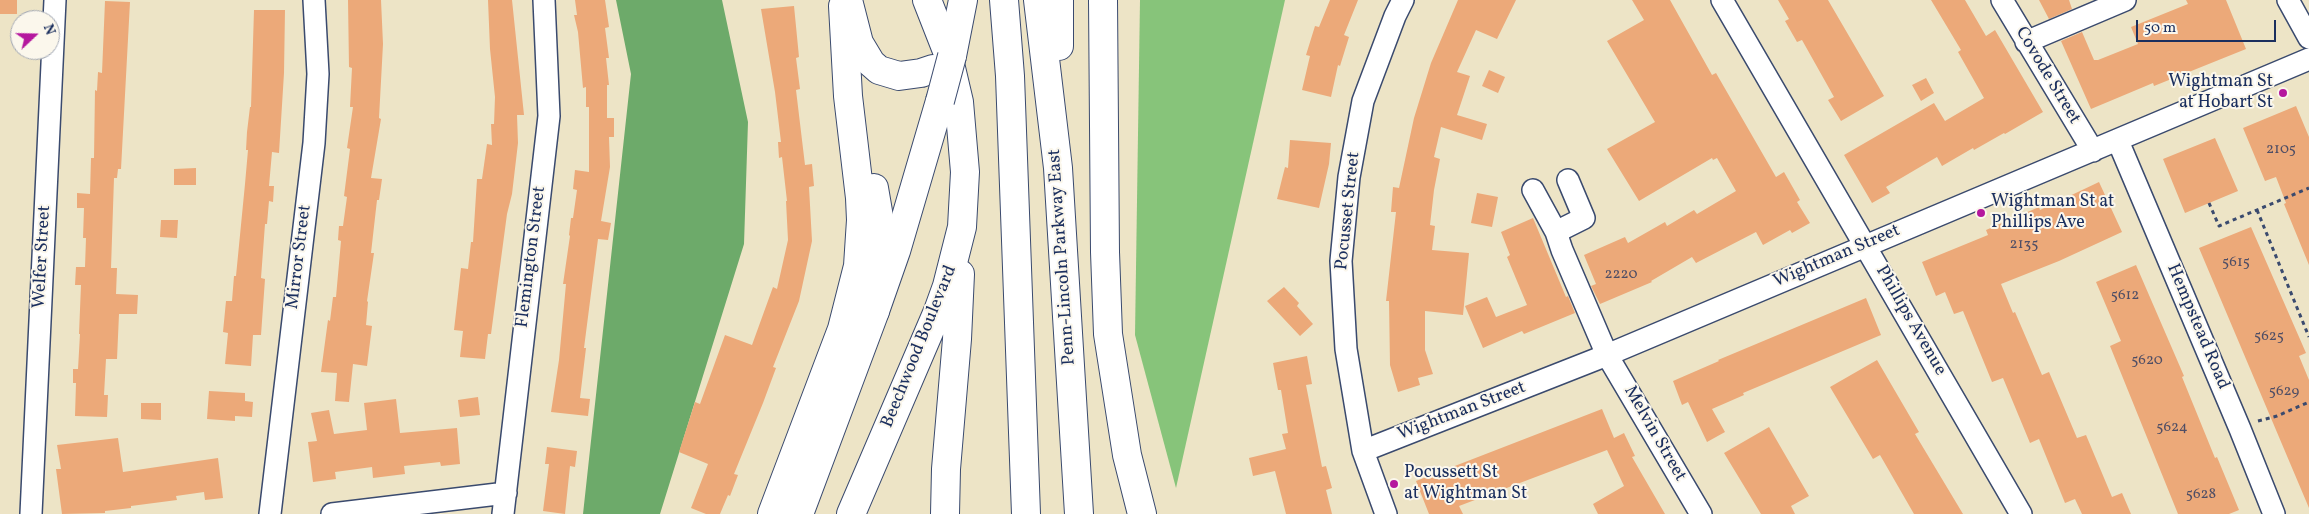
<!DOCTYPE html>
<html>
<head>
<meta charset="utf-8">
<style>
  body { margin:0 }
  #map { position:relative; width:2309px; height:514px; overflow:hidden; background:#ede4c6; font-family:Vollkorn,serif }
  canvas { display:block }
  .north { position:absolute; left:10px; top:10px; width:50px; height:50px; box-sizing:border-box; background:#fbf7ec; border:1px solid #a1a7b3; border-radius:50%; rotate:69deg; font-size:14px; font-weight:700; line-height:20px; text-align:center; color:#1b2f5e }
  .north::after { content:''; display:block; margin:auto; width:18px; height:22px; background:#b5179e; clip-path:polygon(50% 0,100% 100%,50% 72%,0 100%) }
  .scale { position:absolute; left:2136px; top:20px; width:140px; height:22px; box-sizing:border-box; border:2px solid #1b2f5e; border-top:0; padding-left:6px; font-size:15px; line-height:18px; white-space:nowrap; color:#1b2f5e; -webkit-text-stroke:4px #fbf7ec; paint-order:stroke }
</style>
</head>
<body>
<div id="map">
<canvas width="2309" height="514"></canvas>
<div class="north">N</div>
<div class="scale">50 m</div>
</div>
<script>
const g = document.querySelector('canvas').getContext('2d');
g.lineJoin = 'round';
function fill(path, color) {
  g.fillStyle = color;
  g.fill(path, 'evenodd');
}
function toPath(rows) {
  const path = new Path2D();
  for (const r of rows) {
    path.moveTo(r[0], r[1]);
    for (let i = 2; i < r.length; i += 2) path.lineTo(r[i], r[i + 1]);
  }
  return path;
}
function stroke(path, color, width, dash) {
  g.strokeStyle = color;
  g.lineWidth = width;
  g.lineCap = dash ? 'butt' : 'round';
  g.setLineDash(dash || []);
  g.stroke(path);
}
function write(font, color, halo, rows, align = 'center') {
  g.font = font + ' Vollkorn,serif';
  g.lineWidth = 4;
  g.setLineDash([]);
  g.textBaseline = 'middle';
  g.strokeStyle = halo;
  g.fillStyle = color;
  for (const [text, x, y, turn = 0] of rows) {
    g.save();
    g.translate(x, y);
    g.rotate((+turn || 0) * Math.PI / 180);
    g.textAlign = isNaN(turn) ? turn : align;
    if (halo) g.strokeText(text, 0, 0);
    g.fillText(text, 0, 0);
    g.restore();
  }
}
const green = toPath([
  [1140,0,1285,0,1176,488,1135,335]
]);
const forest = toPath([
  [616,0,722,0,748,122,744,244,660,514,583,514,631,74]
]);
const building = toPath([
  [0,0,17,0,17,14,0,14],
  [348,0,381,0,383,44,379,118,381,119,371,178,382,179,379,200,377,200,371,253,374,253,367,301,368,302,366,325,372,326,367,366,353,364,349,402,335,401,337,373,321,372,328,320,330,321,333,297,336,297,341,241,338,240,339,226,343,226,347,197,344,196,350,149,347,148,353,107,350,107,352,68,349,67],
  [488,0,512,0,524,115,517,115,518,143,512,194,507,214,491,334,488,334,485,359,460,357,463,331,454,330,461,268,468,269,471,242,473,242,477,179,482,179,487,144,492,145,491,124,494,124,495,97,490,49],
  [575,0,605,0,609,27,605,28,609,58,606,58,609,85,607,85,607,118,614,118,614,137,609,137,610,167,601,221,611,223,608,240,598,239,584,348,586,348,580,398,590,399,588,416,551,412,559,360,566,284,563,284,570,236,569,235,571,218,573,218,577,190,573,189,575,170,589,172,589,107,586,107,586,87,583,88,578,32,574,15,577,15],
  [1330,0,1358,0,1344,35,1349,37,1340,66,1338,65,1331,97,1302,90,1310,56,1306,55,1315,26,1319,27],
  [1458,0,1516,0,1497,39,1476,30,1457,72,1470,76,1457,115,1487,124,1482,140,1441,127,1434,157,1440,159,1434,190,1430,225,1435,226,1432,250,1469,253,1463,315,1425,311,1425,350,1433,374,1418,378,1420,385,1398,392,1390,365,1389,301,1386,301,1396,212,1391,212,1393,187,1399,188,1414,118,1431,63],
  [1632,0,1670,0,1712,75,1716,73,1776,177,1784,172,1800,200,1797,202,1810,223,1792,233,1790,230,1763,245,1756,232,1696,263,1692,257,1651,281,1652,282,1600,304,1591,286,1596,284,1584,255,1625,237,1628,243,1665,222,1667,226,1694,210,1697,214,1736,191,1717,158,1713,160,1712,158,1639,201,1607,149,1655,122,1607,41,1644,20],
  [1778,0,1828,0,1884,96,1841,121,1828,100,1834,97,1802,40,1797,42,1785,21,1789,19],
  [1931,0,1965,0,1986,36,1995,30,2043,112,2005,134,2004,133,1974,150,1973,148,1942,166,1937,157,1886,187,1890,193,1872,203,1844,155,1934,103,1945,121,1984,98,1958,52,1961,50],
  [2039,0,2069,0,2072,9,2049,19],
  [2186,0,2226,0,2246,49,2154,86,2153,83,2091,109,2061,41,2082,32,2094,60,2098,60,2138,44,2131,27,2188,4],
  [105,1,130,2,121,169,118,169,117,178,114,178,111,268,117,268,116,294,138,295,137,314,119,314,117,359,106,359,104,395,108,395,107,417,75,416,76,383,73,383,73,369,78,369,80,334,79,334,81,285,75,285,76,267,85,267,86,238,83,238,84,208,77,208,77,193,90,194,91,158,94,158,95,90,97,91,98,72,102,73],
  [794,6,799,57,796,58,800,89,796,90,805,165,812,164,814,186,809,187,812,241,799,301,773,367,776,368,763,403,734,474,738,475,730,496,728,495,720,514,706,514,691,508,708,464,679,452,695,402,700,404,725,335,752,345,773,287,777,289,788,240,786,201,787,201,782,157,779,158,778,142,781,142,775,92,761,9],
  [254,10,285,10,284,73,279,153,272,152,269,186,274,186,273,202,269,201,267,224,265,224,261,278,265,279,261,335,253,335,251,366,225,364,228,333,223,332,226,301,232,301,234,276,236,276,245,184,248,150,246,150,247,132,250,107,251,107],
  [1489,70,1505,77,1498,93,1482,86],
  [1926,78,1934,93,1921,101,1912,85],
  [2296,106,2309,137,2309,265,2284,204,2286,203,2276,177,2265,181,2243,128],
  [2215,138,2238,191,2185,213,2163,159],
  [1290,140,1331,143,1329,164,1319,208,1277,199,1285,167,1288,168],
  [196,168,196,185,174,185,174,169],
  [2099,182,2122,232,2059,261,2001,284,2013,313,2015,312,2042,375,2049,372,2077,438,2086,435,2112,497,2122,493,2131,514,2082,514,2075,499,2065,503,2039,439,2030,443,2003,378,1992,382,1963,311,1954,314,1945,292,1936,296,1922,262,1988,235,1986,230,2039,207,2040,210],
  [1477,193,1498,197,1492,227,1471,223],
  [1533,218,1566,297,1568,296,1575,313,1524,334,1522,331,1483,348,1465,306,1487,297,1496,317,1527,305,1507,257,1510,255,1501,232],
  [161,220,178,220,177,238,160,237],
  [2251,227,2306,353,2299,356,2309,380,2309,508,2199,248],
  [2136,265,2184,376,2182,377,2215,458,2217,457,2239,510,2229,514,2178,514,2110,346,2121,341,2096,282],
  [1284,287,1299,303,1297,306,1313,324,1300,336,1267,301],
  [1866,298,1881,335,1743,393,1744,395,1712,409,1725,432,1707,442,1688,402,1682,405,1673,381,1719,361,1718,360],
  [1307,356,1312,384,1306,385,1322,467,1326,466,1332,488,1326,490,1332,514,1286,514,1275,471,1253,476,1249,458,1286,449,1282,434,1288,433,1281,390,1278,390,1273,363],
  [1877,360,1919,432,1915,434,1963,514,1914,514,1880,455,1873,459,1830,387],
  [209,391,245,393,245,401,253,402,252,417,235,416,235,421,207,419],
  [478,397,480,415,460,417,458,400],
  [396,399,400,433,457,428,460,464,441,466,440,462,404,466,405,474,373,478,372,467,335,472,336,479,313,482,308,442,317,441,311,413,329,410,334,434,367,430,364,403],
  [141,403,161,403,161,420,141,419],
  [1602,409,1614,438,1624,433,1635,456,1632,457,1665,514,1598,514,1593,504,1624,486,1607,450,1459,506,1463,514,1429,514,1416,481],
  [1769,427,1809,496,1791,506,1795,514,1761,514,1724,453],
  [118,438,123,472,218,458,223,498,205,500,204,492,176,496,177,500,131,506,131,508,105,511,105,513,62,514,56,469,61,469,57,445],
  [547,447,577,451,575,467,570,466,565,514,543,511,549,464,545,464]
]);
const path = toPath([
  [2209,203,2219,226,2309,188],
  [2257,210,2309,337],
  [2258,421,2277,416,2309,402]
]);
const minor = toPath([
  [1722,0,2021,514],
  [2002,0,2093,151],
  [2288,0,2309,38],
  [2026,42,2125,0],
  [2118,141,2240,429,2274,514],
  [1568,180,1584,218,1556,232,1562,250,1607,355,1701,514],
  [1533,190,1556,232],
  [1363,451,1607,355,2309,59],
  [31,514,55,0],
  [270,514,314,143,318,74,314,0],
  [332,514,506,493],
  [503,514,549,116,544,0],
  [1386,514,1363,451,1346,349,1341,261,1349,177,1363,101,1395,16,1403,0]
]);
const major = toPath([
  [772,514,842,329,858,266,861,220,860,198,848,96,843,6],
  [799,514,875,311,881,243,880,223,874,188],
  [851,514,938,311,947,286,962,227,965,172,959,102,947,51,927,0],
  [945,514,946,469,957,339,960,274]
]);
const highway = toPath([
  [848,0,859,43,871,63,879,70,899,76,921,73,933,69],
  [1004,0,1010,76,1026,514],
  [1038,0,1058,168,1079,514],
  [1103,0,1105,252,1108,334,1127,455,1142,514],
  [1059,46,1059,0],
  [952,56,963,0],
  [875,311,896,251,940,101]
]);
const highwayBridge = toPath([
  [940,101,952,56]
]);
const markers = [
  [2283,93,5,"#b5179e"],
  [1981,213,5,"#b5179e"],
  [1394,484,5,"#b5179e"]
];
const numberNames = [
  ["2105",2281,150],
  ["2135",2024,245],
  ["5615",2236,263],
  ["2220",1621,275],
  ["5612",2125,296],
  ["5625",2269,337],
  ["5620",2147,361],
  ["5629",2284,392],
  ["5624",2172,428],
  ["5628",2201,495]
];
const streetNames = [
  ["Covode Street",2047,76,59],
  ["Pocusset Street",1349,211,-84],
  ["Welfer Street",43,257,-87],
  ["Mirror Street",300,257,-83],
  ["Flemington Street",532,257,-83],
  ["Penn-Lincoln Parkway East",1063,257,-94],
  ["Wightman Street",1837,257,-23],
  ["Phillips Avenue",1910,321,60],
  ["Hempstead Road",2197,327,67],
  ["Beechwood Boulevard",920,347,-68],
  ["Wightman Street",1462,412,-21],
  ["Melvin Street",1654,434,60]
];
const poiNames = [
  ["Wightman St",2273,83,"right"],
  ["at Hobart St",2273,104,"right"],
  ["Wightman St at",1991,203],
  ["Phillips Ave",1991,224],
  ["Pocussett St",1404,474],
  ["at Wightman St",1404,495]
];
fill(green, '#87c47a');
fill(forest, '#6daa6a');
fill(building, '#eca979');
stroke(minor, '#3a4a6e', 24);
stroke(major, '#3a4a6e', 30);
stroke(highway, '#3a4a6e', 30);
stroke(path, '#3a4a6e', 3, [4, 4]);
stroke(minor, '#fff', 21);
stroke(major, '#fff', 28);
stroke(highway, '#fff', 28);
stroke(highwayBridge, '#3a4a6e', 30, []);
stroke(highwayBridge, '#fff', 28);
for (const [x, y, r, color] of markers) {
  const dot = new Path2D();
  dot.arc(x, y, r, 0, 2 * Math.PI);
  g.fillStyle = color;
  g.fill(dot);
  stroke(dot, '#fbf7ec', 2);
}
write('15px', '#4f4e65', null, numberNames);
write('18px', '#1b2f5e', '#fbf7ec', streetNames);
write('18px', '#1b2f5e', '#fbf7ec', poiNames, 'left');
</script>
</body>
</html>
